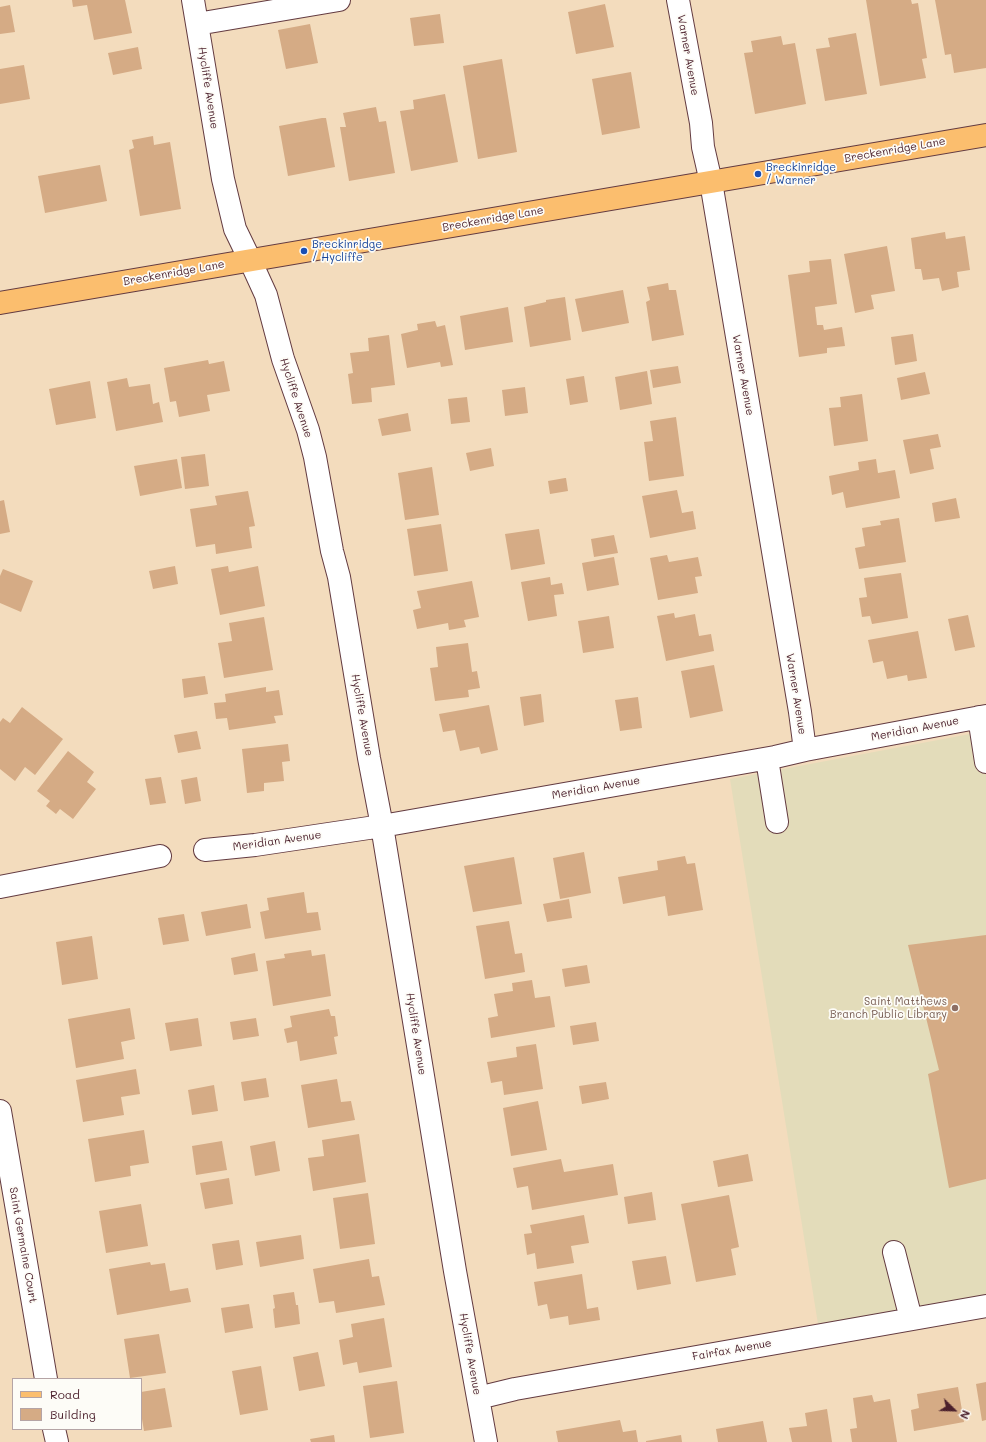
<!DOCTYPE html>
<html>
<head>
<meta charset="utf-8">
<style>
  body { margin:0 }
  #map { position:relative; width:986px; height:1442px; overflow:hidden; background:#f3dcbd; font-family:Mali,sans-serif }
  canvas { display:block }
  .legend { position:absolute; left:12px; top:1378px; width:130px; height:52px; box-sizing:border-box; background:#fdfcf7; border:1px solid #b5a4a5; margin:0; padding:5px 7px; list-style:none; font-size:12px; color:#4a1f2b }
  .legend li { display:flex; align-items:center; gap:8px; height:20px }
  .legend b { width:20px; border:1px solid #b5a4a5 }
  .north { position:absolute; left:934px; top:1390px; width:40px; height:40px; -webkit-text-stroke:3px #fdfcf7; paint-order:stroke; rotate:113deg; font-size:11px; font-weight:700; line-height:16px; text-align:center; color:#4a1f2b }
  .north::after { content:''; display:block; margin:auto; width:14px; height:18px; background:#4a1f2b; clip-path:polygon(50% 0,100% 100%,50% 72%,0 100%) }
</style>
</head>
<body>
<div id="map">
<canvas width="986" height="1442"></canvas>
<ul class="legend">
<li><b style="height:5px;background:#fbbe6e"></b>Road</li>
<li><b style="height:11px;background:#d5ab85"></b>Building</li>
</ul>
<div class="north">N</div>
</div>
<script>
const g = document.querySelector('canvas').getContext('2d');
g.lineJoin = 'round';
function fill(path, color) {
  g.fillStyle = color;
  g.fill(path, 'evenodd');
}
function toPath(rows) {
  const path = new Path2D();
  for (const r of rows) {
    path.moveTo(r[0], r[1]);
    for (let i = 2; i < r.length; i += 2) path.lineTo(r[i], r[i + 1]);
  }
  return path;
}
function stroke(path, color, width, dash) {
  g.strokeStyle = color;
  g.lineWidth = width;
  g.lineCap = dash ? 'butt' : 'round';
  g.setLineDash(dash || []);
  g.stroke(path);
}
function write(font, color, halo, rows, align = 'center') {
  g.font = font + ' Mali,sans-serif';
  g.lineWidth = 3.5;
  g.setLineDash([]);
  g.textBaseline = 'middle';
  g.strokeStyle = halo;
  g.fillStyle = color;
  for (const [text, x, y, turn = 0] of rows) {
    g.save();
    g.translate(x, y);
    g.rotate((+turn || 0) * Math.PI / 180);
    g.textAlign = isNaN(turn) ? turn : align;
    if (halo) g.strokeText(text, 0, 0);
    g.fillText(text, 0, 0);
    g.restore();
  }
}
const built = toPath([
  [986,731,986,1295,818,1324,730,779]
]);
const building = toPath([
  [72,0,125,0,132,33,94,40,87,5,73,7],
  [866,0,911,0,912,4,918,3,927,58,922,59,926,78,880,86],
  [935,0,986,0,986,68,954,73,951,54,945,55],
  [605,4,614,47,576,54,568,12],
  [10,5,15,32,0,34,0,7],
  [440,14,444,43,414,46,410,18],
  [310,24,318,63,286,69,278,30],
  [856,33,867,94,825,101,816,49,830,47,828,38],
  [781,36,783,45,795,43,806,104,755,114,744,53,753,52,751,41],
  [138,47,142,69,113,75,108,53],
  [502,59,517,152,478,159,463,66],
  [24,65,30,99,0,104,0,69],
  [631,72,640,128,602,135,592,79],
  [445,94,458,162,411,171,400,111,414,109,413,100],
  [376,107,379,122,386,121,395,173,349,181,340,127,346,127,343,113],
  [322,118,326,118,335,167,288,176,279,126],
  [153,136,154,145,170,142,181,209,140,216,129,150,134,148,132,140],
  [100,165,107,201,45,213,38,176],
  [945,232,946,239,965,236,970,270,957,272,959,287,942,291,939,278,923,280,921,269,915,269,911,238],
  [887,246,895,291,871,295,874,309,855,313,844,254],
  [831,259,837,304,815,307,817,325,823,325,824,330,842,327,845,346,827,348,827,353,799,357,788,275,810,272,809,261],
  [668,283,669,290,676,290,684,335,652,341,646,302,650,300,647,287],
  [623,290,629,323,582,332,575,299],
  [565,297,571,340,530,347,524,307,546,302,546,300],
  [508,307,513,342,465,350,460,316],
  [435,321,437,327,445,325,453,365,441,367,440,362,407,368,401,334,418,330,417,324],
  [913,334,917,361,895,365,891,337],
  [389,335,395,385,371,388,372,402,352,404,348,374,353,373,350,353,369,351,368,338],
  [208,360,209,364,224,361,230,391,207,395,210,411,179,417,176,401,170,402,164,368],
  [678,366,681,383,653,388,650,370],
  [647,371,652,404,620,410,615,377],
  [925,372,930,394,901,400,897,378],
  [584,376,588,402,570,405,566,379],
  [127,378,129,387,150,384,153,404,159,402,163,422,116,431,107,382],
  [90,381,96,418,56,425,49,389],
  [525,387,528,413,505,416,502,390],
  [862,394,868,441,834,446,829,408,841,407,840,397],
  [467,397,470,422,451,424,448,399],
  [408,413,411,431,382,436,378,419],
  [676,417,684,476,649,481,644,442,653,441,650,421],
  [938,434,941,447,930,449,934,469,910,474,903,440],
  [491,448,494,466,470,471,466,453],
  [205,454,209,486,185,489,181,457],
  [177,459,182,488,140,496,134,466],
  [876,459,878,473,895,470,900,498,846,508,843,492,832,495,829,476,859,470,858,462],
  [432,467,439,515,405,520,398,473],
  [565,478,566,478,568,491,550,494,548,481],
  [677,490,682,513,693,511,696,529,650,538,642,496],
  [248,491,255,526,249,527,252,548,216,554,215,544,196,547,190,509,217,505,215,496],
  [956,498,960,518,935,522,932,503],
  [4,500,10,532,0,534,0,501],
  [899,518,906,562,859,569,855,548,865,546,862,528,881,525,880,521],
  [441,524,448,571,414,576,407,529],
  [539,529,545,564,511,570,505,534],
  [614,535,618,553,594,557,591,539],
  [667,555,669,562,698,557,702,576,695,577,698,593,658,600,650,558],
  [614,557,619,585,587,591,582,563],
  [175,566,178,584,153,589,149,571],
  [228,566,229,572,258,566,265,606,220,615,211,569],
  [3,569,33,581,21,612,0,603,0,576],
  [901,573,908,618,872,624,870,616,862,617,859,598,867,597,864,578],
  [550,577,551,585,562,583,564,594,554,595,557,616,528,621,521,582],
  [472,581,479,617,464,620,466,627,449,630,448,623,417,629,413,610,421,608,417,591],
  [674,613,675,618,695,614,699,636,711,634,714,651,666,661,657,616],
  [968,615,975,647,955,651,948,619],
  [609,616,614,648,583,653,578,621],
  [264,617,273,670,224,678,218,643,232,641,229,623],
  [918,631,927,678,908,681,907,675,887,679,883,661,873,663,868,640],
  [468,643,472,672,477,671,480,688,468,690,469,697,435,701,430,668,438,667,436,647],
  [714,665,723,711,690,718,681,671],
  [205,676,208,694,184,698,182,679],
  [266,687,266,692,279,690,283,715,274,716,276,723,229,730,227,718,216,719,214,703,226,702,225,694],
  [541,694,544,722,524,726,520,697],
  [638,697,642,728,620,731,615,700],
  [489,705,498,750,481,754,479,747,460,751,455,730,443,732,439,714],
  [22,707,63,739,35,775,25,767,15,781,0,769,0,722,3,718,10,723],
  [197,731,201,749,178,753,174,735],
  [288,744,290,761,282,762,284,781,264,783,264,791,247,793,242,749],
  [68,751,94,772,87,782,96,789,73,819,60,809,56,814,46,806,50,801,37,791],
  [161,777,166,803,150,805,145,779],
  [197,777,201,801,185,804,181,780],
  [584,852,591,893,560,899,553,858],
  [685,856,687,864,695,863,703,910,668,916,665,896,623,904,618,877,658,870,657,861],
  [514,857,522,904,473,912,464,866],
  [304,892,307,913,318,912,321,930,265,939,260,912,269,910,267,898],
  [569,899,572,918,547,922,543,904],
  [247,904,251,928,206,936,201,912],
  [184,914,189,941,163,945,158,918],
  [509,921,515,954,522,953,525,972,485,979,476,926],
  [986,935,986,1179,949,1188,928,1074,939,1070,908,945],
  [92,936,98,979,62,985,56,942],
  [311,950,312,956,325,954,331,996,273,1006,266,961,285,958,284,954],
  [255,953,258,971,234,975,231,958],
  [587,965,590,983,565,987,562,969],
  [532,980,535,998,550,996,555,1027,491,1038,488,1018,498,1016,494,994,513,991,512,983],
  [130,1008,135,1039,121,1042,124,1059,76,1068,68,1019],
  [329,1009,331,1016,335,1016,338,1036,334,1037,337,1054,300,1061,297,1041,287,1043,284,1029,292,1027,290,1016],
  [198,1018,202,1046,170,1051,165,1023],
  [256,1018,259,1036,233,1040,230,1022],
  [596,1022,599,1041,573,1045,570,1026],
  [536,1044,543,1089,504,1095,502,1081,491,1083,487,1062,517,1057,516,1047],
  [136,1069,140,1094,121,1097,124,1115,83,1122,76,1080],
  [266,1078,269,1097,244,1101,241,1082],
  [337,1079,341,1102,351,1101,355,1120,308,1128,301,1085],
  [606,1082,609,1099,582,1104,579,1086],
  [214,1085,218,1111,192,1115,188,1090],
  [538,1101,547,1150,511,1156,503,1108],
  [144,1130,149,1163,130,1166,131,1176,95,1182,88,1139],
  [359,1134,366,1182,313,1191,308,1158,324,1156,322,1140],
  [222,1141,227,1170,196,1175,192,1146],
  [275,1141,280,1171,255,1176,250,1146],
  [748,1154,753,1181,718,1187,713,1161],
  [561,1159,564,1172,613,1164,618,1195,532,1210,528,1186,517,1188,513,1168],
  [229,1178,233,1204,205,1209,200,1183],
  [652,1192,656,1220,628,1224,624,1197],
  [368,1193,375,1244,340,1249,333,1198],
  [729,1195,739,1247,731,1249,736,1275,696,1282,681,1204],
  [141,1204,148,1246,106,1253,99,1211],
  [584,1215,589,1243,571,1246,574,1263,537,1269,535,1253,527,1255,524,1234,532,1233,530,1225],
  [301,1235,304,1259,260,1267,256,1242],
  [239,1240,243,1265,216,1270,212,1244],
  [666,1256,671,1284,637,1290,632,1261],
  [369,1259,372,1277,379,1276,385,1305,336,1313,334,1301,319,1303,313,1269],
  [150,1262,151,1265,165,1263,170,1291,188,1288,191,1302,117,1315,109,1269],
  [582,1274,587,1309,598,1307,600,1320,569,1325,568,1316,550,1319,547,1304,538,1306,534,1282],
  [294,1292,296,1305,298,1305,300,1324,275,1328,273,1309,275,1308,273,1295],
  [249,1304,253,1328,225,1333,221,1308],
  [384,1318,392,1367,359,1373,357,1362,343,1365,339,1340,353,1337,351,1324],
  [159,1334,166,1373,130,1378,124,1339],
  [318,1352,325,1386,299,1391,293,1357],
  [261,1366,268,1410,240,1415,232,1371],
  [397,1381,404,1433,370,1438,363,1386],
  [986,1382,986,1420,982,1421,976,1384],
  [958,1387,964,1422,914,1431,911,1410,919,1408,917,1394],
  [165,1388,172,1427,144,1431,141,1413,141,1392],
  [872,1395,874,1402,890,1399,897,1442,852,1442,850,1429,857,1428,853,1398],
  [827,1409,832,1442,792,1442,789,1428,807,1426,805,1413],
  [620,1420,623,1432,636,1430,638,1442,558,1442,556,1431],
  [763,1421,767,1442,718,1442,716,1429],
  [334,1435,335,1442,311,1442,310,1439],
  [681,1435,682,1442,646,1442,646,1441]
]);
const minor = toPath([
  [193,0,223,179,235,229,250,260,266,295,283,359,308,430,315,457,332,551,339,577,369,758,382,826,455,1271,486,1442],
  [678,0,701,123,703,147,711,182,800,712,805,750],
  [197,24,339,0],
  [979,717,986,762],
  [767,759,777,822],
  [205,850,255,845,382,826,775,757,805,750,986,716],
  [0,887,160,856],
  [0,1111,46,1379],
  [894,1252,911,1319],
  [478,1398,515,1389,986,1306],
  [54,1429,57,1442]
]);
const major = toPath([
  [0,303,986,135]
]);
const markers = [
  [758,174,4,"#1a4fb4"],
  [304,251,4,"#1a4fb4"],
  [955,1008,4,"#8d6e63"]
];
const streetNames = [
  ["Warner Avenue",688,55,80],
  ["Hycliffe Avenue",208,88,81],
  ["Breckenridge Lane",895,150,-10],
  ["Breckenridge Lane",493,219,-10],
  ["Breckenridge Lane",174,273,-10],
  ["Warner Avenue",743,375,80],
  ["Hycliffe Avenue",296,398,72],
  ["Warner Avenue",796,694,81],
  ["Hycliffe Avenue",362,715,80],
  ["Meridian Avenue",915,729,-11],
  ["Meridian Avenue",596,788,-10],
  ["Meridian Avenue",277,841,-8],
  ["Hycliffe Avenue",416,1034,81],
  ["Saint Germaine Court",23,1245,80],
  ["Fairfax Avenue",732,1350,-10],
  ["Hycliffe Avenue",470,1354,80]
];
const transitNames = [
  ["Breckinridge",766,168],
  ["/ Warner",766,181],
  ["Breckinridge",312,245],
  ["/ Hycliffe",312,258]
];
const educationNames = [
  ["Saint Matthews",947,1002],
  ["Branch Public Library",947,1015]
];
fill(built, '#e3dcba');
fill(building, '#d5ab85');
stroke(minor, '#633b41', 24);
stroke(major, '#633b41', 24);
stroke(minor, '#fff', 22);
stroke(major, '#fbbe6e', 22);
for (const [x, y, r, color] of markers) {
  const dot = new Path2D();
  dot.arc(x, y, r, 0, 2 * Math.PI);
  g.fillStyle = color;
  g.fill(dot);
  stroke(dot, '#fdfcf7', 1.5);
}
write('11px', '#4a1f2b', '#fdfcf7', streetNames);
write('11px', '#164399', '#fdfcf7', transitNames, 'left');
write('11px', '#785e54', '#fdfcf7', educationNames, 'right');
</script>
</body>
</html>
